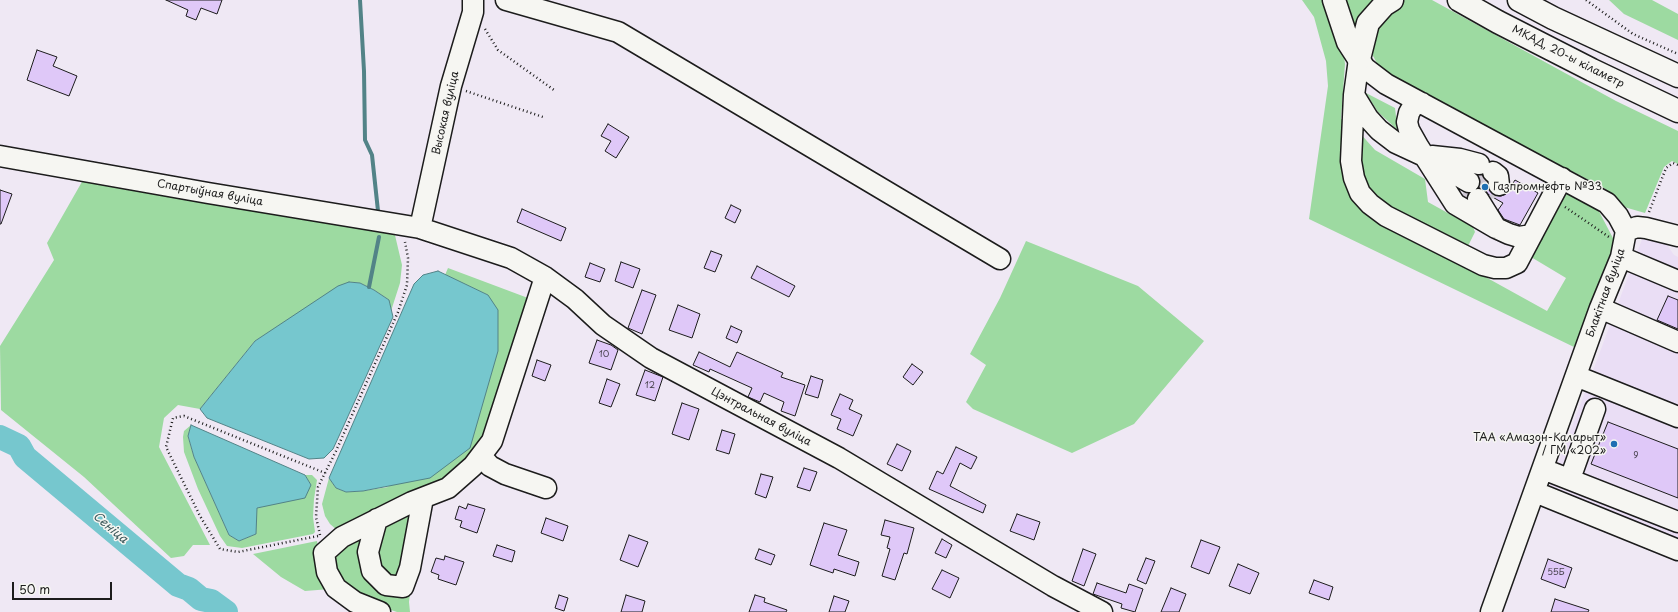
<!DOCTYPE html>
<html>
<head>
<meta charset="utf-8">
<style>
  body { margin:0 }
  #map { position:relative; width:1678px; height:612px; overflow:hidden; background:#efe8f4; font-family:"Playpen Sans",sans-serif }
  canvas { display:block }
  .scale { position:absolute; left:12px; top:582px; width:100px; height:18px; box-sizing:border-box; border:2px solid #1c1c1c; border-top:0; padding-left:5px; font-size:12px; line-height:14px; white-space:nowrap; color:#1c1c1c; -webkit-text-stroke:3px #f6f6f2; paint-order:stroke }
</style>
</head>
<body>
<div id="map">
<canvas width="1678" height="612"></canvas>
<div class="scale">50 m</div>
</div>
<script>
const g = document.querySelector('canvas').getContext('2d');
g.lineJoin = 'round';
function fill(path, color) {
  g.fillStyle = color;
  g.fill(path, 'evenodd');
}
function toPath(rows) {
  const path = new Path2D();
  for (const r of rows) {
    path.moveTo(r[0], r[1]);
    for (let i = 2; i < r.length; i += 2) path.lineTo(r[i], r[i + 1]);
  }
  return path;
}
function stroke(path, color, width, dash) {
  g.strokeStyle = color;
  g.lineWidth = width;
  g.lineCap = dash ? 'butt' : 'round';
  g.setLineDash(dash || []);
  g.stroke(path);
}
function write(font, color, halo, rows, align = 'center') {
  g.font = font + ' "Playpen Sans",sans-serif';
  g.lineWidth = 3;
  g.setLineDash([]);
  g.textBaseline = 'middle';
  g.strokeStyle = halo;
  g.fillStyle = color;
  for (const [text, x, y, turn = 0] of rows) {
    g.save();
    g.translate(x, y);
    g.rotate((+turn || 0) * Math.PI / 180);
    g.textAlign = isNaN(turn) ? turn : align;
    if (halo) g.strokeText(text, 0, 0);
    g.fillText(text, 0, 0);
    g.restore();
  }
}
const built = toPath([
  [1644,234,1665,242,1674,255,1678,257,1678,545,1548,491]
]);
const green = toPath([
  [1302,0,1329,0,1342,40,1345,64,1341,119,1344,120,1346,170,1386,222,1547,311,1566,278,1531,257,1562,198,1569,192,1593,200,1614,240,1614,255,1574,347,1309,219,1328,86,1326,61,1314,17],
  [1340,0,1373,0,1363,11,1358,21,1354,41],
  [1405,0,1432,0,1616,101,1678,131,1678,164,1672,161,1664,167,1645,213,1624,207,1604,188,1395,80,1380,69,1372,54,1370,38,1382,14],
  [1609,0,1652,0,1678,14,1678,40,1624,14],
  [1366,93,1395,108,1397,125,1402,134,1378,112],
  [1358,131,1375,150,1425,179,1428,202,1473,227,1475,232,1468,246,1492,259,1485,258,1374,199,1360,172],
  [83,180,394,231,402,265,400,283,391,311,389,300,374,290,360,283,349,282,255,341,200,409,178,405,164,418,159,447,210,545,193,545,184,556,171,558,84,477,1,410,0,346,54,260,47,243],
  [1026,241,1138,286,1204,341,1134,424,1072,453,973,409,966,402,986,365,970,354,1000,298],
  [448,268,528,298,489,429,481,443,441,482,338,531,330,524,325,516,322,504,329,478,336,488,346,492,363,491,388,487,488,295,445,275],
  [191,425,188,437,194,457,229,535,239,541,256,534,256,508,268,505,311,485,305,475,312,475,317,480,314,499,313,517,315,532,313,534,242,548,227,546,220,536,198,489,184,452,183,437,184,431],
  [416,507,400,584,375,570,380,523],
  [373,527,369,570,410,593,409,602,410,612,397,612,382,607,339,580,329,551],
  [317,541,322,571,330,589,305,591,281,577,253,554]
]);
const water = toPath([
  [438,271,488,295,498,310,498,351,470,448,430,478,363,491,346,492,336,488,329,478,414,284,423,275,438,271],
  [349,282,360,283,374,290,389,300,393,317,339,436,333,449,324,458,309,459,207,418,200,409,255,341,338,286,349,282],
  [191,425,305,475,311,485,305,498,257,508,256,534,239,541,229,535,194,457,188,436,191,425]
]);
const stream = toPath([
  [360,0,364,71,365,140,372,155,378,211],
  [369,287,379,237]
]);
const river = toPath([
  [0,437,19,446,25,457,178,585,189,589,201,599,211,601,226,612]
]);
const building = toPath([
  [166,0,222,0,217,14,201,8,196,20,186,16,188,10,166,0],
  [37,50,57,57,53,66,77,76,69,96,27,80,37,50],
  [608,124,629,137,616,158,605,151,611,141,601,136,608,124],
  [1478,175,1482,175,1487,182,1490,191,1495,196,1501,196,1506,194,1515,180,1538,193,1520,225,1504,219,1498,210,1503,203,1489,195,1484,189,1479,188,1480,182,1478,175],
  [0,190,12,194,1,224,0,224,0,190],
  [731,205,741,210,735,223,725,218,731,205],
  [522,209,566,228,561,241,517,222,522,209],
  [711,251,722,255,715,272,704,268,711,251],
  [621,262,640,269,633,288,615,281,621,262],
  [590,263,605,269,600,282,585,277,590,263],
  [757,266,795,286,789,297,751,278,757,266],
  [642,290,656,295,642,334,628,328,642,290],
  [1668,296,1678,300,1678,329,1657,320,1668,296],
  [678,305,700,314,692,338,669,330,678,305],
  [731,326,742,331,737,343,726,338,731,326],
  [597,340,611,345,618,350,611,370,589,363,597,340],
  [699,352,730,367,737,352,783,373,781,377,805,385,795,416,781,411,784,402,764,393,760,402,748,397,752,388,710,369,709,372,693,365,699,352],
  [537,360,551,365,545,381,532,376,537,360],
  [912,364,923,372,913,385,903,377,912,364],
  [645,370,663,377,655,401,636,395,645,370],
  [811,376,823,380,818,398,805,394,811,376],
  [607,379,620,384,611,407,599,403,607,379],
  [840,394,853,400,849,409,862,415,853,436,837,429,841,419,831,415,840,394],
  [682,403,699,409,689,440,672,434,682,403],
  [1608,422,1678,449,1678,498,1591,464,1608,422],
  [722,430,735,434,729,454,716,450,722,430],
  [897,444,911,451,902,471,887,464,897,444],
  [956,447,977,457,971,469,960,463,950,486,986,505,983,513,929,489,937,471,943,474,956,447],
  [804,468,817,472,810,491,797,487,804,468],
  [761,474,773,477,766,498,755,494,761,474],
  [468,504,485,509,477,533,460,527,462,521,455,519,459,506,466,509,468,504],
  [1017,514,1040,522,1034,540,1010,531,1017,514],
  [546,518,568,526,563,541,541,533,546,518],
  [885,520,914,528,907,554,904,553,895,580,882,576,890,549,887,548,890,537,881,535,885,520],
  [824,523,847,530,838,555,859,562,855,576,834,569,833,573,810,565,824,523],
  [629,535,648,542,638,567,620,560,629,535],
  [942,539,952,545,946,558,935,553,942,539],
  [1201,540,1220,547,1209,574,1191,567,1201,540],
  [497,545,515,551,512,562,493,556,497,545],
  [759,549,775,555,771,565,755,559,759,549],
  [1083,549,1096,554,1084,586,1072,581,1083,549],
  [445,556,464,562,456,585,438,579,439,575,431,572,436,558,444,560,445,556],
  [1146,558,1155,561,1146,584,1137,580,1146,558],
  [1548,559,1572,568,1565,588,1541,579,1548,559],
  [1238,564,1259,573,1250,594,1229,586,1238,564],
  [942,570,959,578,950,598,932,589,942,570],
  [1314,580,1333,587,1329,600,1309,593,1314,580],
  [1097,583,1126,593,1129,584,1143,589,1135,612,1121,608,1122,604,1093,594,1097,583],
  [1171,588,1186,594,1179,612,1161,612,1171,588],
  [559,595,568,598,564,611,555,608,559,595],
  [626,595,645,601,642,612,621,612,626,595],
  [755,595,765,598,764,602,787,610,786,612,749,612,755,595],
  [834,596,849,601,845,612,829,612,834,596],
  [1555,599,1589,610,1588,612,1551,612,1555,599]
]);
const minorTunnel = toPath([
  [1475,172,1488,180,1494,198],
  [1464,191,1478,199]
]);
const path = toPath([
  [1586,0,1633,34,1678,54],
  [485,29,498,50,554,90],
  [466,91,543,117],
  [1565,207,1609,237],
  [1649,212,1666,168,1673,163,1678,165],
  [320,535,316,517,318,487,336,451,398,312,407,285,408,258,405,242],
  [318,536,238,552,220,549,200,516,166,447,173,418,184,416,325,473]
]);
const minor = toPath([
  [506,0,618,32,1000,259],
  [1359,59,1365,68,1386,84,1607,203,1618,216,1626,231,1621,257,1600,308,1491,612],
  [1359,59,1354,95,1368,118,1379,130,1396,143,1424,156,1469,182],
  [1354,95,1351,161,1354,178,1360,193,1370,204,1386,216,1483,265,1495,268,1506,268,1517,263,1562,178],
  [1422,103,1413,106,1409,113,1407,122,1409,130,1418,146,1455,204,1496,228],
  [0,156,208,193,420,228,511,258,545,277,575,299,603,325,651,358,839,458,1053,586,1102,612],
  [1432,156,1460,159,1479,164],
  [1493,172,1498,176,1499,185],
  [1478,199,1496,228,1509,234,1519,237,1532,235],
  [420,228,451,86,473,12,473,0],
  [1626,231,1637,227,1646,228,1678,236],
  [1621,257,1678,281],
  [1600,308,1678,342],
  [1576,376,1678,417],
  [481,456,490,466,505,474,546,488],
  [1543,469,1678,522],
  [1570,479,1595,409],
  [1535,492,1678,550],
  [377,519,368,552,372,571,386,585,403,587,410,568,423,498],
  [380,612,355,602,336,588,327,572,324,553,342,537,412,502,448,488,473,466,492,441,545,277]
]);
const highway = toPath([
  [1334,0,1348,42,1359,59],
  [1459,0,1498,22,1592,70,1678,111],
  [1519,0,1553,18,1678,76],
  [1359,59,1368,23,1384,5,1392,0]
]);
const markers = [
  [1485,187,4,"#1f6fb2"],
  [1614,444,4,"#1f6fb2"]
];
const numberNames = [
  ["10",604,355],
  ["12",650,386],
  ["9",1636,456],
  ["55Б",1556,573]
];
const streetNames = [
  ["МКАД, 20-ы кіламетр",1568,57,27],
  ["Высокая вуліца",446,113,-77],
  ["Спартыўная вуліца",210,193,10],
  ["Блакітная вуліца",1606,293,-70],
  ["Цэнтральная вуліца",761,417,28]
];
const poiNames = [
  ["Газпромнефть №33",1493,187],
  ["ТАА «Амазон-Каларыт»",1606,438,"right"],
  ["/ ГМ «202»",1606,451,"right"]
];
const waterNames = [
  ["Сеніца",110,528,40]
];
fill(built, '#eadef5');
fill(green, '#9ddaa1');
fill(water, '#76c7ce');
stroke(water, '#528387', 1);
stroke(stream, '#528387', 4);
stroke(river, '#76c7ce', 24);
fill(building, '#dfc8f8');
stroke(building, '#1c1c1c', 1);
stroke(minorTunnel, '#cfc9d4', 20, [20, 10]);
stroke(minor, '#1c1c1c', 23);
stroke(highway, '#1c1c1c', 25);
stroke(path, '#1c1c1c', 2.5, [1, 3]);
stroke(minor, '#f6f6f2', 20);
stroke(highway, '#f6f6f2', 22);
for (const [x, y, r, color] of markers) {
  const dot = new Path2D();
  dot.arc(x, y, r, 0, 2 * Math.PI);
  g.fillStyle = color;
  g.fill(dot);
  stroke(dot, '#f6f6f2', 1.5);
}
write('9px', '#4d4753', null, numberNames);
write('11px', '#1c1c1c', '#f6f6f2', streetNames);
write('11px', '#1c1c1c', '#f6f6f2', poiNames, 'left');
write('italic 12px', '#3c585a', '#f6f6f2', waterNames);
</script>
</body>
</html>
